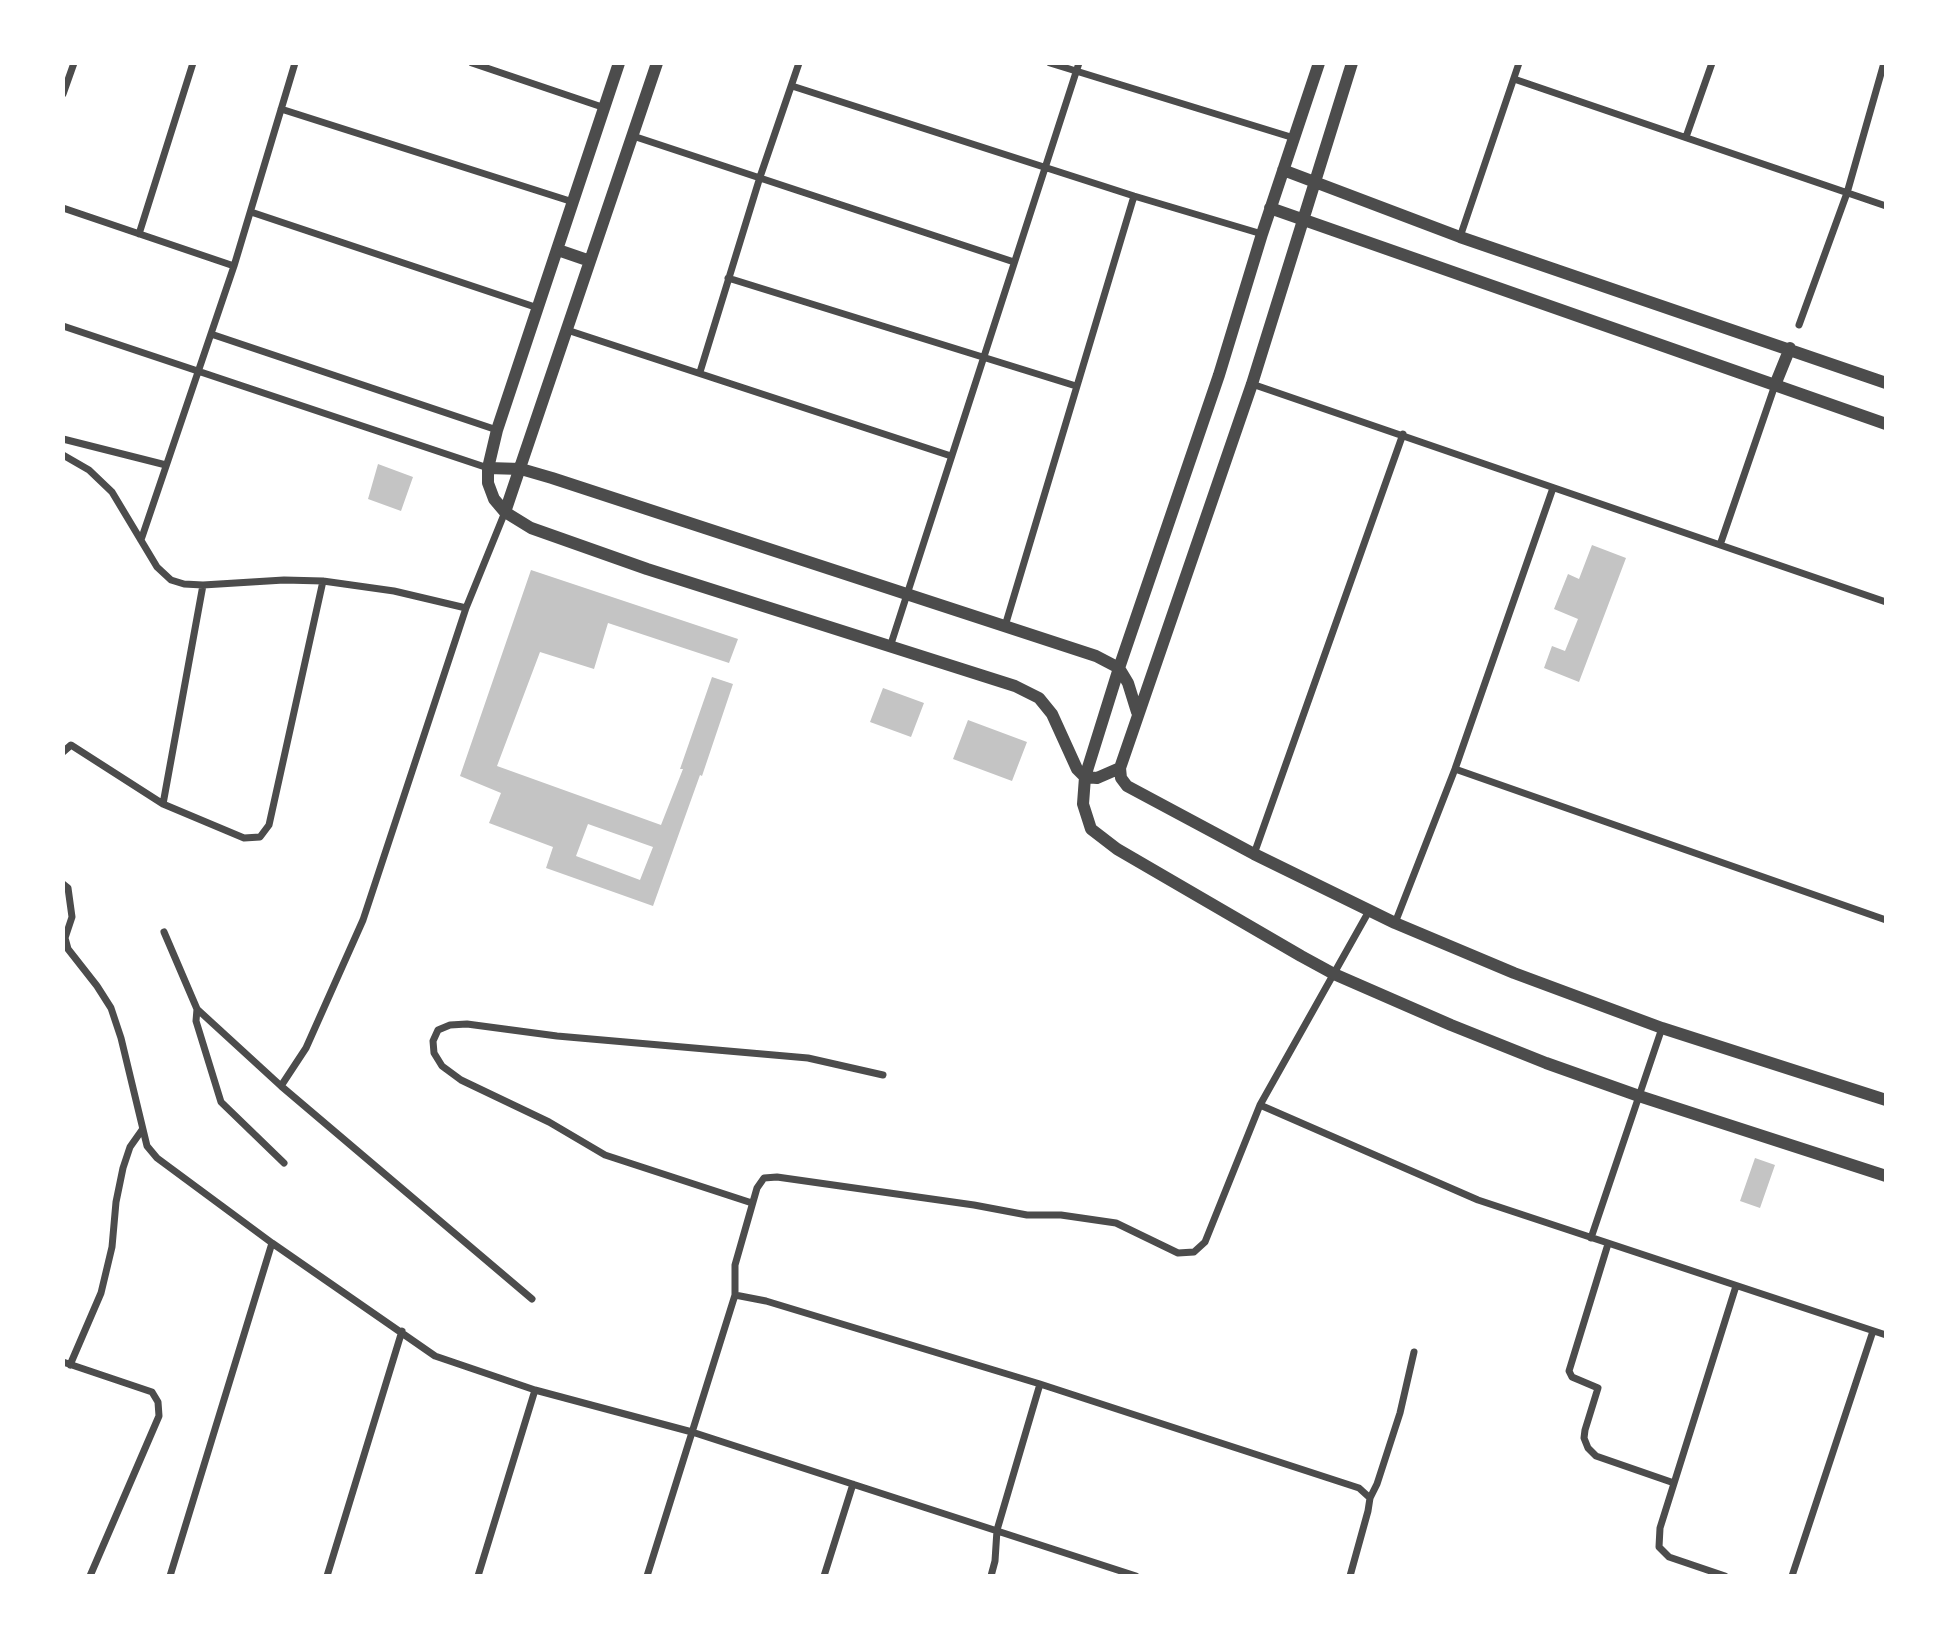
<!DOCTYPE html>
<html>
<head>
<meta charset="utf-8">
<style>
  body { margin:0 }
  #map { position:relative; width:1949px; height:1639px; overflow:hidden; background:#fff; font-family:"PT Sans",sans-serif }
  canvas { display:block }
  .frame { position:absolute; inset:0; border:65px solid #fff; pointer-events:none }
</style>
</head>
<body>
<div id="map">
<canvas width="1949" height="1639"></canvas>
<div class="frame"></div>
</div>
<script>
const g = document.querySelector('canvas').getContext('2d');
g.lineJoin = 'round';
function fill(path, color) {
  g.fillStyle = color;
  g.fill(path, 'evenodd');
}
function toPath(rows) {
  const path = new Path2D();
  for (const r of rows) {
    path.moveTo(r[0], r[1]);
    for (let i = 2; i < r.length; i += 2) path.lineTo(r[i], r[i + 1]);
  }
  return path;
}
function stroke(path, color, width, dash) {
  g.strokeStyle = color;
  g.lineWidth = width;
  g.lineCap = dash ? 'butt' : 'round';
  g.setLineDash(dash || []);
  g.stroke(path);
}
const building = toPath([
  [378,464,413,477,401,511,368,499],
  [1592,545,1626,558,1579,682,1544,668,1552,646,1565,651,1578,619,1554,609,1568,574,1579,579],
  [531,570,738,639,729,663,608,623,594,669,540,652,497,766,661,825,683,769,680,769,712,677,733,684,702,776,700,775,653,906,546,868,553,847,489,823,501,793,460,776],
  [588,824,653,847,640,880,576,856],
  [883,688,924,703,911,737,870,722],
  [968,720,1027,742,1012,781,953,759],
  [1755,1158,1775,1165,1760,1208,1740,1201]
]);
const minor = toPath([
  [472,63,605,108],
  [1050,63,1294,138],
  [1514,79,1886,206],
  [792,86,1134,196,1262,234],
  [63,94,74,63],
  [281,109,573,202],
  [633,136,1014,262],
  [1686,137,1712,63],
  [63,208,234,266],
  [251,212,538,308],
  [139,234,193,63],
  [1460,237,1519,63],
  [728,278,1076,386],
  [1799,325,1847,193,1884,63],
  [63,326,488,468],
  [567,330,951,456],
  [211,334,497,430],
  [700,372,760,177,799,63],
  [1252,384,1886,602],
  [63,439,166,465],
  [63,455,89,470,112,492,157,567,171,580,184,584,203,585,284,580,323,581,394,591,466,608],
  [141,540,234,266,295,63],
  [1720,545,1775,385],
  [1005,626,1134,196],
  [890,647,1079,63],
  [63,752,71,745,163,804,244,838,260,837,269,825,323,581],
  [1455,769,1886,920],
  [163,804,203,585],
  [1254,854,1403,434],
  [63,884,68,888,72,917,65,938,68,949,97,986,111,1008,121,1038,147,1146,157,1158,272,1243,435,1356,535,1390,692,1432,1136,1576],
  [1395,923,1455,769,1553,488],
  [164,932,197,1009,281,1086,532,1299],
  [197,1009,196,1021,221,1102,284,1163],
  [281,1086,306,1048,363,920,466,608,505,512],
  [1260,1105,1478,1200,1886,1335],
  [752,1203,605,1155,549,1122,461,1080,442,1066,434,1053,433,1041,438,1030,450,1025,467,1024,557,1036,808,1058,883,1075],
  [1591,1238,1662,1028],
  [1608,1244,1569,1371,1572,1377,1598,1388,1585,1430,1584,1438,1588,1448,1596,1456,1674,1483],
  [735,1295,766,1301,1040,1384,1359,1488,1370,1498],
  [63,1362,152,1392,158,1402,159,1416,90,1576],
  [70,1365,101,1293,112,1247,116,1202,123,1168,130,1147,142,1130],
  [170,1576,272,1243],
  [327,1576,402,1331],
  [478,1576,535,1390],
  [647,1576,735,1295,735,1265,757,1188,764,1178,777,1177,974,1205,1027,1215,1061,1215,1116,1223,1178,1253,1194,1252,1205,1242,1260,1105,1369,911],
  [824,1576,853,1484],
  [991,1576,995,1561,997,1530,1040,1384],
  [1350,1576,1368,1511,1370,1498,1377,1484,1400,1413,1414,1352],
  [1725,1576,1669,1557,1659,1547,1660,1528,1736,1286],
  [1792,1576,1873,1331]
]);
const tertiary = toPath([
  [619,63,497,430,488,468,488,483,494,499,505,512,531,528,647,569,1015,686,1039,698,1052,714,1077,769,1085,777],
  [1319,63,1262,234,1219,375,1119,668,1085,777,1083,804,1091,829,1117,849,1301,956,1334,974,1451,1025,1546,1063,1639,1096,1886,1176],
  [1283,170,1460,237,1886,383],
  [1270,208,1886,424],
  [558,250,590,261],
  [1775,385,1790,348],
  [488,468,521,469,552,478,1096,656,1119,668,1128,683,1137,712],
  [505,512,657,63],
  [1120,768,1121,778,1127,786,1254,854,1395,923,1514,973,1662,1028,1886,1100],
  [1085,777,1097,778,1120,768,1252,384,1352,63]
]);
fill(building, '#c4c4c4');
stroke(minor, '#4c4c4c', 7);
stroke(tertiary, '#4c4c4c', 12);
</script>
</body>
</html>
